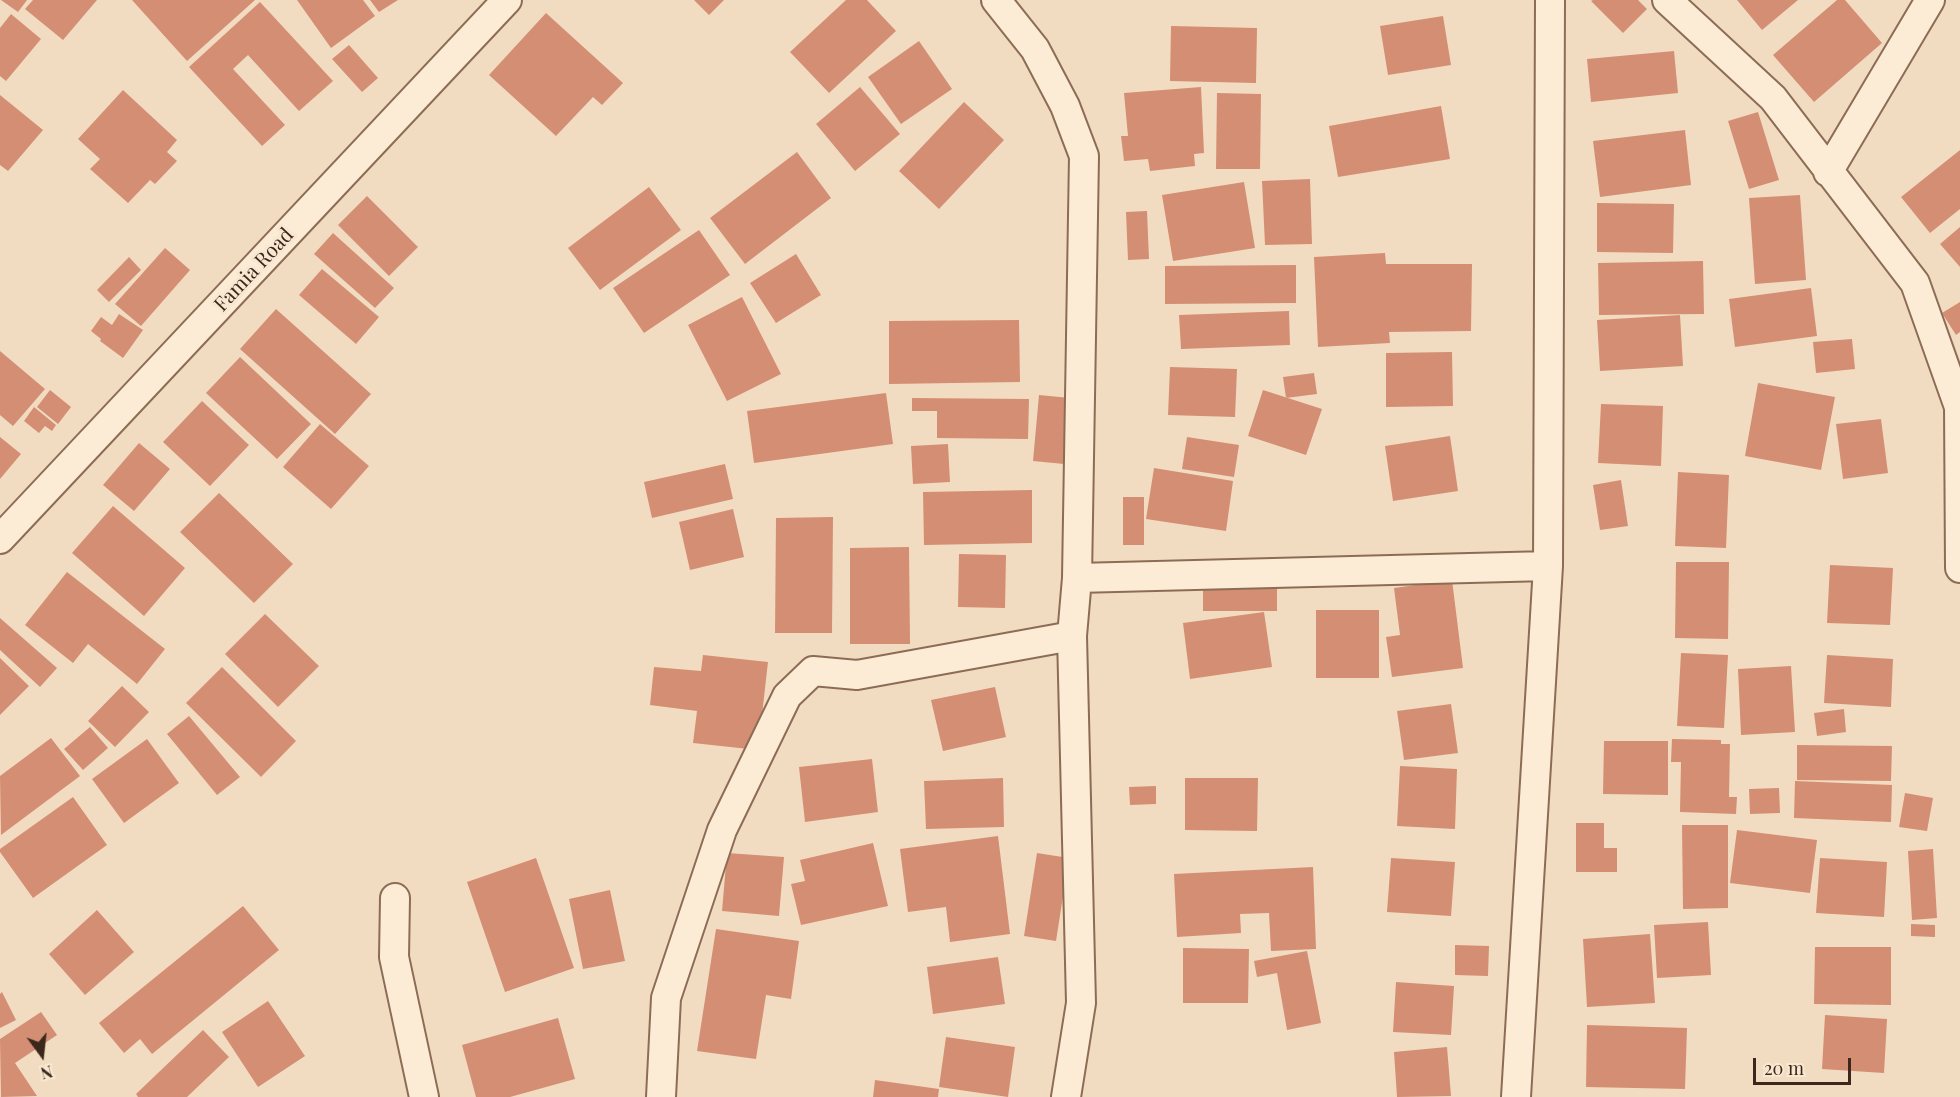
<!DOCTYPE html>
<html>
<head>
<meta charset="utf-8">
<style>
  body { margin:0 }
  #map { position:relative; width:1960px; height:1097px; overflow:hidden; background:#f2dcc1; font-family:"Playfair Display",serif }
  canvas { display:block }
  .north { position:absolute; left:12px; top:1025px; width:60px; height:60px; -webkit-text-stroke:4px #f9e8d1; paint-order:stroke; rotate:165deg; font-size:16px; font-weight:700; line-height:24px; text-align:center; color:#3c271c }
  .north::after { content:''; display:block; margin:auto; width:21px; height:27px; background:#3c271c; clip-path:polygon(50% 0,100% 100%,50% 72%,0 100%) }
  .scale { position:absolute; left:1753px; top:1058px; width:98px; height:27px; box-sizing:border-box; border:3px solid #3c271c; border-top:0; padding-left:8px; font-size:18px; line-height:21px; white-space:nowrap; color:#3c271c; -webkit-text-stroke:4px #f9e8d1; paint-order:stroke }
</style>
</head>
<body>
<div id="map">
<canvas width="1960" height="1097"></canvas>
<div class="north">N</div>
<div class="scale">20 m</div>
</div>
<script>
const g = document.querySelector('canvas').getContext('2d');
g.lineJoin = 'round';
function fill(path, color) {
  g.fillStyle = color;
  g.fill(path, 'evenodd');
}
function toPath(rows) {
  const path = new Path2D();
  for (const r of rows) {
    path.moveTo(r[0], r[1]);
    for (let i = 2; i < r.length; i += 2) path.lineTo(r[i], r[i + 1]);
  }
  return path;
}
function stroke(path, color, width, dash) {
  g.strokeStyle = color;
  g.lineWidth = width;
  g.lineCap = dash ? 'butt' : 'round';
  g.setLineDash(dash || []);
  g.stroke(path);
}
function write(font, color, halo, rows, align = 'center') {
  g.font = font + ' "Playfair Display",serif';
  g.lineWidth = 6;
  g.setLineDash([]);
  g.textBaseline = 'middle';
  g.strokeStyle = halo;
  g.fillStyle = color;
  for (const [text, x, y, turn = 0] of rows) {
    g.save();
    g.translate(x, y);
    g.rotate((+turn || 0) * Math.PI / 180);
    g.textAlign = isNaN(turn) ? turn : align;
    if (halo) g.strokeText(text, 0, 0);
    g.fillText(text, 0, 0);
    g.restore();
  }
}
const building = toPath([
  [1,0,27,0,18,12],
  [33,0,97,0,63,40,25,9],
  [132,0,255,0,187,61],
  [297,0,363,0,375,16,331,48],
  [370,0,398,0,379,12],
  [694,0,724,0,709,15],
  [846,0,867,0,896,31,829,93,790,52],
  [1593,0,1638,0,1647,9,1623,33,1591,1],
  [1737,0,1798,0,1762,30],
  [1837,0,1845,0,1882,43,1814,102,1773,55],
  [260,2,333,81,299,111,248,55,233,69,285,125,262,146,189,67],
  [546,13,623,83,602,105,593,97,556,136,489,75],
  [11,14,41,39,6,81,0,76,0,28],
  [1443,16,1451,65,1388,75,1380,26],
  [1171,26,1257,28,1256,83,1170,81],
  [919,41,952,89,901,124,868,77],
  [349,45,378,78,362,92,332,59],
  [1674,51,1678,93,1591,102,1587,59],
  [860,87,900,134,855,171,816,124],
  [1201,87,1204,153,1194,154,1195,166,1150,171,1148,159,1124,161,1121,136,1128,136,1124,93],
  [123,90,177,140,167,152,177,161,155,184,150,180,128,203,90,169,100,159,78,139],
  [1217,93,1261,94,1260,169,1216,169],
  [0,95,43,130,8,171,0,165],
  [964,102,1004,140,939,209,899,171],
  [1441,106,1450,159,1338,177,1329,126],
  [1758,112,1779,180,1749,189,1728,121],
  [1685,130,1691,185,1600,197,1593,141],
  [1960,150,1960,209,1930,233,1901,197],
  [797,152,831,198,745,264,710,218],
  [1310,179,1312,244,1265,245,1262,181],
  [1244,182,1255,248,1173,261,1162,195],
  [649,187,681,230,600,290,568,248],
  [1800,195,1806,280,1755,284,1749,198],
  [367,196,418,247,389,276,338,225],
  [1597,203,1674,204,1673,253,1597,252],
  [1147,211,1149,259,1128,260,1126,212],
  [1960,227,1960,267,1940,244],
  [699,230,730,275,644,333,613,288],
  [333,233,394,288,375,308,314,254],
  [165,248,190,270,141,326,115,304],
  [1385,253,1386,264,1472,264,1471,331,1389,332,1390,343,1318,347,1314,257],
  [796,254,821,295,776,323,750,283],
  [129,257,141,270,109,302,97,290],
  [1703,261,1704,314,1599,315,1598,263],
  [1296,265,1296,303,1165,304,1165,266],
  [322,269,379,317,356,344,299,295],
  [1811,288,1817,336,1735,347,1729,299],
  [742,297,781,374,727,401,688,325],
  [1960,302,1960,332,1956,335,1942,313],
  [276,309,371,394,335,434,240,349],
  [1289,311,1290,345,1181,349,1179,315],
  [119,314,143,330,123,358,100,341,101,339,91,331,101,317,112,325],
  [1680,315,1683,366,1600,371,1597,320],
  [1019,320,1020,382,889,384,889,321],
  [1852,339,1855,369,1816,373,1813,342],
  [0,351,45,389,13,426,0,415],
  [1452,352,1453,406,1386,407,1386,353],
  [240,357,311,424,277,459,206,393],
  [1170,367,1237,369,1235,417,1168,415],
  [1314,373,1317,394,1286,398,1283,377],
  [1758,383,1835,397,1821,470,1745,456],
  [50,390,71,407,58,424,37,407],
  [1263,390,1322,409,1306,455,1248,436],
  [886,393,893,444,754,463,747,411],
  [1039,395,1070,398,1064,464,1033,461],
  [912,398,1029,399,1028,439,937,438,937,411,912,411],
  [202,401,249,445,210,486,163,442],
  [1601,404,1663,406,1661,466,1598,463],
  [34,407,56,425,52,431,45,426,39,433,24,421],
  [1881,419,1888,473,1843,479,1836,424],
  [320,424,369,466,331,509,283,467],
  [1450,436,1458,491,1393,501,1385,446],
  [0,437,21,454,0,479],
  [1187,437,1239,445,1234,477,1182,469],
  [139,443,170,469,134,511,103,485],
  [948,444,950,482,913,484,911,446],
  [725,464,733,499,652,518,644,482],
  [1154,468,1233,481,1226,531,1146,519],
  [1678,472,1729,475,1726,548,1675,546],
  [1621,480,1628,526,1600,530,1593,485],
  [1032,490,1032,543,924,545,923,492],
  [219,493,293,564,254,603,180,532],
  [1123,497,1144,497,1144,545,1123,545],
  [113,506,185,568,144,616,72,553],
  [733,509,744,557,690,570,679,522],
  [833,517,832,633,775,633,776,518],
  [909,547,910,644,850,644,850,548],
  [959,554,1006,555,1005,608,958,607],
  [1676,562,1729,562,1728,639,1675,638],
  [1830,565,1893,568,1890,625,1827,623],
  [67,572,165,649,137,684,88,644,73,663,25,625],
  [1452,580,1463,668,1392,677,1386,637,1400,635,1394,588],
  [1203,582,1277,582,1277,611,1203,611],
  [1316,610,1379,610,1379,678,1316,678],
  [1264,612,1272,667,1190,679,1183,623],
  [265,614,319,666,278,707,225,654],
  [0,618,57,668,40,687,0,650],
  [1681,653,1728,655,1724,728,1677,726],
  [703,655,768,662,758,750,693,743,697,711,650,705,654,667,701,671],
  [1827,655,1893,659,1891,707,1824,703],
  [0,658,29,686,0,715],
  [1791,666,1795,732,1741,735,1738,669],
  [222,667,296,741,261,777,186,703],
  [122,686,149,712,115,747,88,721],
  [995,687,1006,737,943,751,931,700],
  [1451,704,1458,753,1404,760,1397,711],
  [1844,709,1846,732,1817,736,1814,713],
  [189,716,240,777,217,795,167,734],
  [90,727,108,748,83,770,64,749],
  [51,738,80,776,1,835,0,776],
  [147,739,179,783,124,823,92,779],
  [1672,739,1721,740,1721,744,1730,744,1729,797,1737,797,1736,814,1680,812,1681,762,1671,762],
  [1604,741,1668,741,1668,795,1603,794],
  [1797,745,1892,746,1891,781,1797,780],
  [872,759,878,812,805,822,799,767],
  [1400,766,1457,769,1455,829,1397,826],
  [1003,778,1004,827,926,829,924,781],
  [1185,778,1258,778,1257,831,1185,830],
  [1795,781,1892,785,1891,822,1794,818],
  [1156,786,1156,804,1130,805,1129,787],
  [1779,788,1780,813,1750,814,1749,789],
  [1905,793,1933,798,1927,831,1899,827],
  [73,797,107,845,33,898,0,852,0,849],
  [1576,823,1604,823,1604,848,1617,848,1617,872,1576,872],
  [1682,825,1728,825,1728,908,1683,909],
  [1737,830,1817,840,1810,893,1730,883],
  [998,836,1010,934,950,942,946,907,908,912,900,849],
  [873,843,888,906,801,925,791,884,805,881,800,860],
  [1933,849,1937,918,1912,920,1908,851],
  [727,853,784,857,779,916,722,911],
  [1037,853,1069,858,1056,941,1024,936],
  [536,858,574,968,505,992,467,882],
  [1391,858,1455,862,1451,916,1387,912],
  [1820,858,1887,862,1884,917,1816,913],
  [1313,867,1316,949,1271,951,1269,913,1240,914,1241,933,1177,937,1174,874],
  [610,890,625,961,583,969,569,899],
  [243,906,279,950,152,1054,140,1039,124,1053,99,1023],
  [97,910,134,952,85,995,49,954],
  [1708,922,1711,975,1657,978,1654,925],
  [1911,924,1935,925,1935,937,1911,936],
  [716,929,799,941,791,999,766,995,756,1059,697,1051],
  [1650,934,1655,1003,1587,1007,1583,939],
  [1455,945,1489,946,1488,976,1455,975],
  [1815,947,1891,947,1891,1005,1814,1004],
  [1183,948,1249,949,1248,1003,1183,1003],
  [1307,951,1321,1023,1287,1030,1277,973,1257,977,1254,961],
  [998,957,1005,1004,933,1014,927,967],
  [1396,982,1454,986,1451,1035,1393,1032],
  [2,992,16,1020,0,1028,0,994],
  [268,1001,305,1056,258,1087,222,1032],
  [41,1012,57,1035,15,1063,37,1096,1,1097,0,1039],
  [1825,1015,1887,1019,1884,1073,1822,1069],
  [558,1018,575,1079,510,1097,476,1097,462,1045],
  [1587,1025,1687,1028,1685,1089,1586,1087],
  [203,1030,229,1057,187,1097,138,1097,136,1094],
  [946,1037,1015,1047,1008,1097,939,1087],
  [1447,1047,1451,1096,1397,1097,1394,1052],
  [875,1080,939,1089,938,1097,873,1097]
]);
const minor = toPath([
  [996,0,1035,49,1065,106,1084,156,1077,578,1072,636,1081,1003,1066,1097],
  [1667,0,1773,98,1915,283,1959,407,1960,568],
  [1828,172,1930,0],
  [0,539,507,0],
  [1077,578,1548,566],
  [395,898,394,957,424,1097],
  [661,1097,666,998,722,830,787,696,813,671,857,675,1072,636],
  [1516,1097,1548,566,1550,0]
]);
const streetNames = [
  ["Famia Road",254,270,-47]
];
fill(building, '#d48e73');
stroke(minor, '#8d6c56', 32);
stroke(minor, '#fcebd5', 28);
write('20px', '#3c271c', '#f9e8d1', streetNames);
</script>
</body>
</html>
